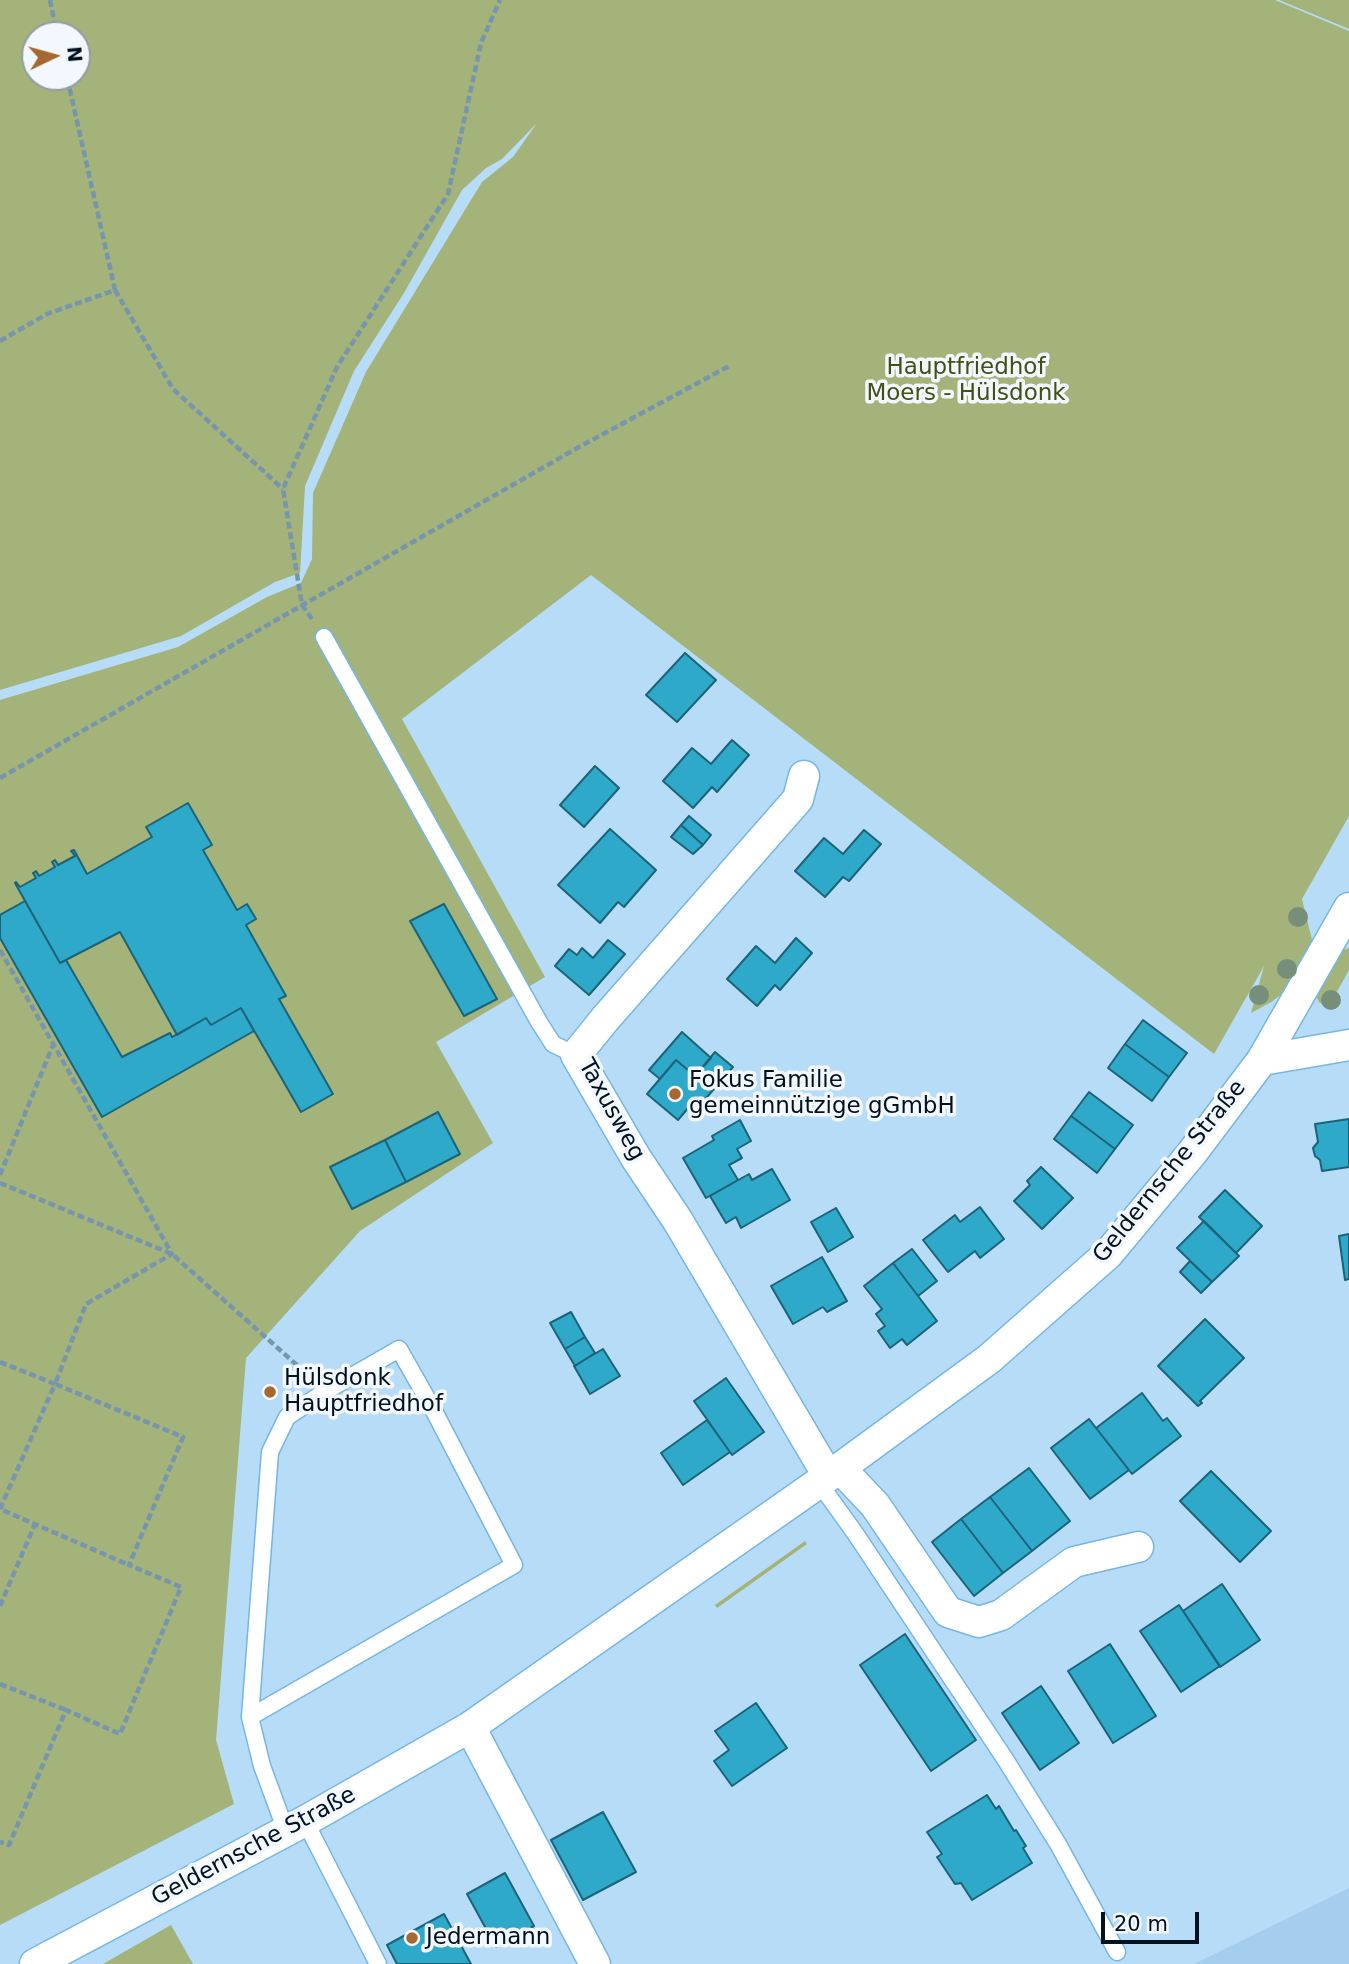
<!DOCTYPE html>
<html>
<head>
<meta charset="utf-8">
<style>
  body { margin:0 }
  #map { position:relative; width:1349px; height:1964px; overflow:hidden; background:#b6dcf8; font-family:"DejaVu Sans",sans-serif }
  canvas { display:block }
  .north { position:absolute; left:21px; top:21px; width:70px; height:70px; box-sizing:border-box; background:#f2f8fd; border:2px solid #919ca5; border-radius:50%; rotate:85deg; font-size:19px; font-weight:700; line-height:28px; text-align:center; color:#001222 }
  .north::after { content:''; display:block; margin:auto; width:24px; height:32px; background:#a6682e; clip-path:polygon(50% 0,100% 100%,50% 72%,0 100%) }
  .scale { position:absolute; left:1101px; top:1912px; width:98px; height:32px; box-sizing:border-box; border:4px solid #001222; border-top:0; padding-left:9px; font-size:21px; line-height:24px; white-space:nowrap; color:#001222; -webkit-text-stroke:5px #f2f8fd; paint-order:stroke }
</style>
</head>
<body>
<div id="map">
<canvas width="1349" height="1964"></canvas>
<div class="north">N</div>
<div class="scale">20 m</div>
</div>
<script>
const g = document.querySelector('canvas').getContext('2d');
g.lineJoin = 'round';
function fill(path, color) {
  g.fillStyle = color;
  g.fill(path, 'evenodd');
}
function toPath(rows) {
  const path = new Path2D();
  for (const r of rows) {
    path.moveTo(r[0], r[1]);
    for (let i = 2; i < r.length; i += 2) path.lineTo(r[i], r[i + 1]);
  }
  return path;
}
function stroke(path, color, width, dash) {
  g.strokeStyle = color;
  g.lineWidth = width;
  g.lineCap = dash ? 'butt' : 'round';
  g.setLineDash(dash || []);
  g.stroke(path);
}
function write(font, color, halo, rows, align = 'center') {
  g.font = font + ' "DejaVu Sans",sans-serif';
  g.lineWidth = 7;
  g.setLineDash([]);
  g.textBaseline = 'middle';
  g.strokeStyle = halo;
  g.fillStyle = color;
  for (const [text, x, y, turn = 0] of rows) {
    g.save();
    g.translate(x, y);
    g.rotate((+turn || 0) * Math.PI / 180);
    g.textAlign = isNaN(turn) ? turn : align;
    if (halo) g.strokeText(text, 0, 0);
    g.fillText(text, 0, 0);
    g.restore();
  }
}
const built = toPath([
  [1349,1888,1349,1964,1194,1964]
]);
const green = toPath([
  [0,0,1275,0,1349,31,1349,816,1302,899,1313,944,1286,991,1271,1002,1251,1013,1264,966,1214,1054,591,575,402,719,545,977,436,1042,493,1143,360,1231,246,1358,216,1740,234,1804,0,1925,0,700,178,647,267,597,301,583,312,559,313,493,366,372,482,182,513,157,537,123,502,159,486,168,462,190,404,293,354,371,305,486,300,573,275,582,181,636,0,690],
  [35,35,77,35,77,77,35,77],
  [1279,0,1349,0,1349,29],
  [1349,948,1349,970,1328,1008,1319,1002,1315,994,1331,953],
  [805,1541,807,1544,717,1608,715,1605],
  [171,1925,193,1964,103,1964]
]);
const building = toPath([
  [685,653,716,680,677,722,646,695,685,653],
  [732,740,749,755,717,792,712,787,693,808,663,781,692,748,711,764,732,740],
  [595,766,619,788,584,827,560,805,595,766],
  [188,803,212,845,203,850,237,910,247,904,256,919,246,925,286,996,279,999,333,1094,301,1112,241,1008,211,1025,206,1018,177,1035,120,932,60,963,15,883,16,882,20,887,36,878,33,873,36,871,39,876,55,867,52,862,55,860,58,865,75,856,71,851,74,850,87,874,152,837,146,827,188,803],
  [689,816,711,835,703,845,681,825,689,816],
  [681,825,703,845,693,854,671,837,681,825],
  [610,829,656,870,624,907,618,902,600,923,558,885,610,829],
  [864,830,881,844,849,881,843,877,825,897,795,871,824,838,843,854,864,830],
  [25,901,60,963,66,960,122,1057,170,1033,172,1037,206,1018,211,1025,241,1008,254,1031,102,1117,0,938,0,915,25,901],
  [444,904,497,999,464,1016,410,921,444,904],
  [796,938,812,953,780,990,775,985,757,1006,727,979,756,946,775,963,796,938],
  [608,940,625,954,589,995,555,966,569,949,577,955,582,948,593,958,608,940],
  [1143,1020,1187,1053,1169,1077,1125,1044,1143,1020],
  [682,1032,711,1058,695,1076,676,1060,660,1079,649,1070,682,1032],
  [1125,1044,1169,1077,1152,1101,1108,1068,1125,1044],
  [715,1052,733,1067,701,1104,695,1100,678,1120,647,1094,676,1060,695,1076,715,1052],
  [1089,1092,1133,1125,1115,1149,1071,1116,1089,1092],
  [438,1112,460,1154,406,1182,385,1140,438,1112],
  [1071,1116,1115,1149,1097,1173,1054,1139,1071,1116],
  [1349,1119,1349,1167,1322,1171,1320,1160,1315,1156,1313,1148,1318,1142,1315,1124,1349,1119],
  [740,1120,751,1141,737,1149,742,1158,729,1165,738,1180,706,1198,683,1158,714,1140,712,1136,740,1120],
  [385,1140,406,1182,352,1209,330,1167,385,1140],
  [1041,1167,1073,1198,1042,1229,1014,1201,1030,1185,1027,1181,1041,1167],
  [772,1169,790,1200,741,1228,736,1217,726,1223,710,1196,749,1174,752,1180,772,1169],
  [1225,1190,1262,1226,1236,1253,1199,1217,1225,1190],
  [980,1207,1004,1239,980,1258,975,1251,948,1272,923,1240,955,1215,960,1222,980,1207],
  [836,1208,853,1237,828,1252,811,1222,836,1208],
  [1204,1221,1239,1256,1212,1282,1177,1248,1204,1221],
  [1349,1234,1349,1279,1345,1280,1339,1236,1349,1234],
  [912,1249,937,1281,918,1296,893,1263,912,1249],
  [822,1257,847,1301,827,1312,823,1307,793,1324,771,1286,822,1257],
  [1190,1261,1212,1282,1201,1293,1180,1272,1190,1261],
  [893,1263,937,1321,907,1345,902,1339,890,1348,878,1331,885,1326,876,1314,882,1309,864,1286,893,1263],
  [571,1312,585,1337,565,1349,550,1323,571,1312],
  [1205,1319,1244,1358,1200,1401,1202,1403,1198,1406,1158,1366,1205,1319],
  [585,1337,595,1353,575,1366,565,1349,585,1337],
  [603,1349,620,1376,590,1394,574,1366,603,1349],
  [726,1378,764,1432,732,1455,694,1401,726,1378],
  [1142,1393,1163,1421,1167,1418,1181,1436,1132,1474,1096,1428,1142,1393],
  [1089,1419,1129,1470,1090,1499,1051,1448,1089,1419],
  [707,1420,730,1452,683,1485,661,1453,707,1420],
  [1029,1468,1070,1521,1032,1551,990,1497,1029,1468],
  [1211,1471,1271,1531,1240,1562,1180,1501,1211,1471],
  [990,1497,1032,1551,1003,1573,961,1519,990,1497],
  [961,1519,1003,1573,974,1596,932,1542,961,1519],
  [1222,1584,1260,1640,1220,1667,1183,1611,1222,1584],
  [1179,1605,1220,1666,1181,1692,1140,1631,1179,1605],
  [905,1634,976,1740,931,1771,860,1665,905,1634],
  [1110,1644,1156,1716,1113,1743,1068,1671,1110,1644],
  [1041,1686,1079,1743,1040,1770,1002,1713,1041,1686],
  [756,1703,787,1748,732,1786,714,1761,729,1750,715,1731,756,1703],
  [987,1795,996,1809,999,1806,1014,1831,1016,1830,1026,1846,1023,1848,1032,1863,972,1900,961,1883,955,1884,937,1857,942,1854,927,1832,987,1795],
  [603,1812,636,1872,583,1900,551,1840,603,1812],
  [505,1873,534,1926,496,1947,467,1894,505,1873],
  [444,1914,471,1964,397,1964,387,1945,444,1914]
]);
const path = toPath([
  [50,0,57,35],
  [115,290,173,389,283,489],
  [0,341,47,314,115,290,67,77],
  [312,619,302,605,283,489,337,367,448,194,481,43,500,0],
  [0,778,579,447,731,365],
  [0,950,172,1254,86,1304,55,1384,183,1437,129,1565,181,1587,120,1734,66,1710,9,1845,0,1842],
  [0,1175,53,1045],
  [0,1183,172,1254,307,1374],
  [0,1362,55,1384,0,1509,129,1565],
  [0,1606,35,1524],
  [0,1684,66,1710]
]);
const service = toPath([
  [324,637,539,1022,553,1044,576,1055],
  [819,1483,855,1533,1005,1759,1058,1844,1117,1952],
  [250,1717,514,1565,433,1409,399,1349,326,1391,287,1417,270,1452,250,1717,262,1766,286,1831],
  [305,1821,378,1964]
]);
const minor = toPath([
  [804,776,798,799,605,1019,576,1055,636,1158,678,1221,828,1476],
  [1262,1060,1349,1045],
  [840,1468,875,1505,948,1612,979,1622,1001,1615,1074,1562,1138,1547],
  [470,1727,595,1964],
  [35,1964,305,1821,470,1727,840,1468,989,1359,1108,1254,1192,1153,1262,1060,1349,908]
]);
const trees = [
  [1298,917],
  [1287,969],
  [1259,995],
  [1331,1000]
];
const markers = [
  [675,1094,7,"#a6682e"],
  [270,1392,7,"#a6682e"],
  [412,1938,7,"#a6682e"]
];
const parkNames = [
  ["Hauptfriedhof",966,368],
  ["Moers - Hülsdonk",966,394]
];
const poiNames = [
  ["Fokus Familie",689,1081],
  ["gemeinnützige gGmbH",689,1107],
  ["Hülsdonk",284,1379],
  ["Hauptfriedhof",284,1405],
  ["Jedermann",426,1938]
];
const streetNames = [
  ["Taxusweg",611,1110,61],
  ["Geldernsche Straße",1170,1172,-51],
  ["Geldernsche Straße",254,1847,-28]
];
fill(built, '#a5cded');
fill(green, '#a3b379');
fill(building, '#2fa9ca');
stroke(building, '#1c6377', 2);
stroke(service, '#76b6e3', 19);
stroke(minor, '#76b6e3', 33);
stroke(path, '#7796ae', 4.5, [7, 3.5]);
stroke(service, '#fff', 16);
stroke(minor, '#fff', 30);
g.fillStyle = '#778f7a';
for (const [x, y] of trees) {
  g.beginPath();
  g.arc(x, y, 10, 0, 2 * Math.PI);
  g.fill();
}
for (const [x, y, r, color] of markers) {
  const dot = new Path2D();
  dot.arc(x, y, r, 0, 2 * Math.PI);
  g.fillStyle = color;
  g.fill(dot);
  stroke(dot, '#f2f8fd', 2.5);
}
write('23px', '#435012', '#f2f8fd', parkNames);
write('23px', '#001222', '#f2f8fd', poiNames, 'left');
write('23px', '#001222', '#f2f8fd', streetNames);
</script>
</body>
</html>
